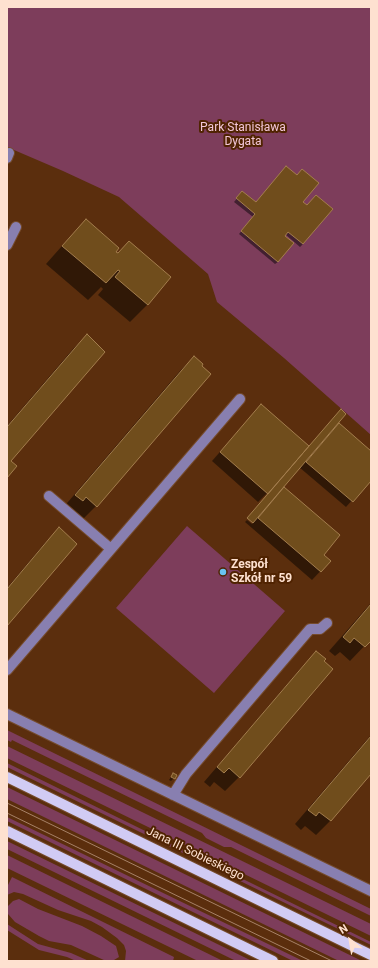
<!DOCTYPE html>
<html>
<head>
<meta charset="utf-8">
<style>
  body { margin:0 }
  #map { position:relative; width:378px; height:968px; overflow:hidden; background:#5b2e0d; font-family:Roboto,sans-serif }
  canvas { display:block }
  .frame { position:absolute; inset:0; border:8px solid #fee1d0; pointer-events:none }
  .north { position:absolute; left:330px; top:920px; width:40px; height:40px; -webkit-text-stroke:3px #502301; paint-order:stroke; rotate:329deg; font-size:11px; font-weight:700; line-height:16px; text-align:center; color:#fee1d0 }
  .north::after { content:''; display:block; margin:auto; width:14px; height:18px; background:#fee1d0; clip-path:polygon(50% 0,100% 100%,50% 72%,0 100%) }
</style>
</head>
<body>
<div id="map">
<canvas width="378" height="968"></canvas>
<div class="frame"></div>
<div class="north">N</div>
</div>
<script>
const g = document.querySelector('canvas').getContext('2d');
g.lineJoin = 'round';
function fill(path, color) {
  g.fillStyle = color;
  g.fill(path, 'evenodd');
}
function toPath(rows) {
  const path = new Path2D();
  for (const r of rows) {
    path.moveTo(r[0], r[1]);
    for (let i = 2; i < r.length; i += 2) path.lineTo(r[i], r[i + 1]);
  }
  return path;
}
function stroke(path, color, width, dash) {
  g.strokeStyle = color;
  g.lineWidth = width;
  g.lineCap = dash ? 'butt' : 'round';
  g.setLineDash(dash || []);
  g.stroke(path);
}
function write(font, color, halo, rows, align = 'center') {
  g.font = font + ' Roboto,sans-serif';
  g.lineWidth = 4;
  g.setLineDash([]);
  g.textBaseline = 'middle';
  g.strokeStyle = halo;
  g.fillStyle = color;
  for (const [text, x, y, turn = 0] of rows) {
    g.save();
    g.translate(x, y);
    g.rotate((+turn || 0) * Math.PI / 180);
    g.textAlign = isNaN(turn) ? turn : align;
    if (halo) g.strokeText(text, 0, 0);
    g.fillText(text, 0, 0);
    g.restore();
  }
}
const green = toPath([
  [7,7,371,7,371,435,284,358,217,302,208,274,119,197,63,171,7,147],
  [187,526,285,611,214,693,116,608],
  [7,730,371,909,371,916,231,847,224,847,206,838,202,833,12,740,11,742,7,740],
  [7,746,371,924,371,936,7,758],
  [7,763,371,942,371,945,7,767],
  [7,787,362,961,339,961,7,799],
  [7,817,303,961,293,961,7,821],
  [7,841,252,961,236,961,7,849],
  [7,855,223,961,198,961,7,868],
  [12,877,174,957,173,961,125,961,126,951,124,945,117,938,102,927,91,921,58,910,23,894,14,892,7,895,7,887],
  [19,899,38,909,82,926,101,936,116,946,119,957,114,960,106,961,71,945,49,941,39,936,15,922,8,914,7,907,13,901],
  [7,924,38,944,71,953,89,961,76,961,67,957,39,950,7,930]
]);
const shadow = toPath([
  [240,195,256,203,302,202,303,244,300,247,285,234,283,236,278,262,275,264,239,234,253,217,234,202],
  [86,221,115,252,170,278,147,305,130,322,98,295,103,289,101,287,88,300,46,264,69,238],
  [87,335,10,461,7,476,7,426,73,349],
  [194,357,96,506,82,520,62,509,180,371],
  [261,405,309,447,334,426,371,452,371,479,346,507,299,467,282,487,339,535,322,555,330,561,312,580,245,522,247,520,252,524,253,523,248,518,269,493,268,492,258,502,212,461],
  [59,529,7,625,7,588,45,543],
  [371,603,371,639,350,661,340,652,335,656,329,651],
  [316,653,239,777,225,791,214,782,210,787,204,782,302,667],
  [371,735,371,773,330,821,316,835,305,826,301,830,295,824],
  [173,774,174,778,171,781,169,780]
]);
const building = toPath([
  [286,166,297,175,302,169,319,183,303,202,307,205,316,195,333,209,303,244,288,232,285,236,294,243,278,262,241,231,255,214,236,198,242,191,256,202,286,166],
  [86,219,119,248,116,252,118,253,129,241,171,277,148,305,115,277,120,271,118,270,106,283,62,246,86,219],
  [87,334,105,352,11,461,17,466,7,478,7,427,87,334],
  [194,356,203,364,202,366,211,374,97,507,86,497,83,501,75,495,194,356],
  [261,404,309,446,268,494,220,452,261,404],
  [341,409,346,414,253,523,247,518,341,409],
  [339,423,371,451,371,481,353,502,306,462,339,423],
  [284,487,340,535,324,555,331,561,321,572,258,518,284,487],
  [59,527,77,544,7,626,7,589,59,527],
  [371,604,371,641,365,647,354,638,350,643,343,637,371,604],
  [316,651,326,659,324,661,333,669,240,778,229,768,224,773,217,767,316,651],
  [371,736,371,774,331,821,319,812,316,816,308,810,371,736],
  [173,773,177,775,175,779,171,777,173,773]
]);
const minor = toPath([
  [7,158,9,153],
  [7,245,16,227],
  [49,496,111,549],
  [7,670,240,399],
  [7,714,371,891],
  [173,795,186,774,310,629,320,629,327,623]
]);
const major = toPath([
  [7,777,371,955],
  [7,831,273,961]
]);
const tram = toPath([
  [7,803,332,961],
  [7,813,311,961]
]);
const markers = [
  [223,572,4,"#69c3f1"]
];
const parkNames = [
  ["Park Stanisława",243,128],
  ["Dygata",243,142]
];
const poiNames = [
  ["Zespół",231,565],
  ["Szkół nr 59",231,579]
];
const streetNames = [
  ["Jana III Sobieskiego",195,854,26]
];
fill(green, '#7d3d5b');
fill(shadow, '#0007');
fill(building, '#704d1c');
stroke(building, '#a37d4d', 1);
stroke(minor, '#754b2c', 12);
stroke(major, '#754b2c', 12);
stroke(minor, '#887fb0', 10);
stroke(major, '#d1cbf4', 10);
stroke(tram, '#a68167', 1);
for (const [x, y, r, color] of markers) {
  const dot = new Path2D();
  dot.arc(x, y, r, 0, 2 * Math.PI);
  g.fillStyle = color;
  g.fill(dot);
  stroke(dot, '#502301', 1.5);
}
write('12px', '#f2c6d8', '#502301', parkNames);
write('bold 12px', '#fee1d0', '#502301', poiNames, 'left');
write('12px', '#fee1d0', '#502301', streetNames);
</script>
</body>
</html>
